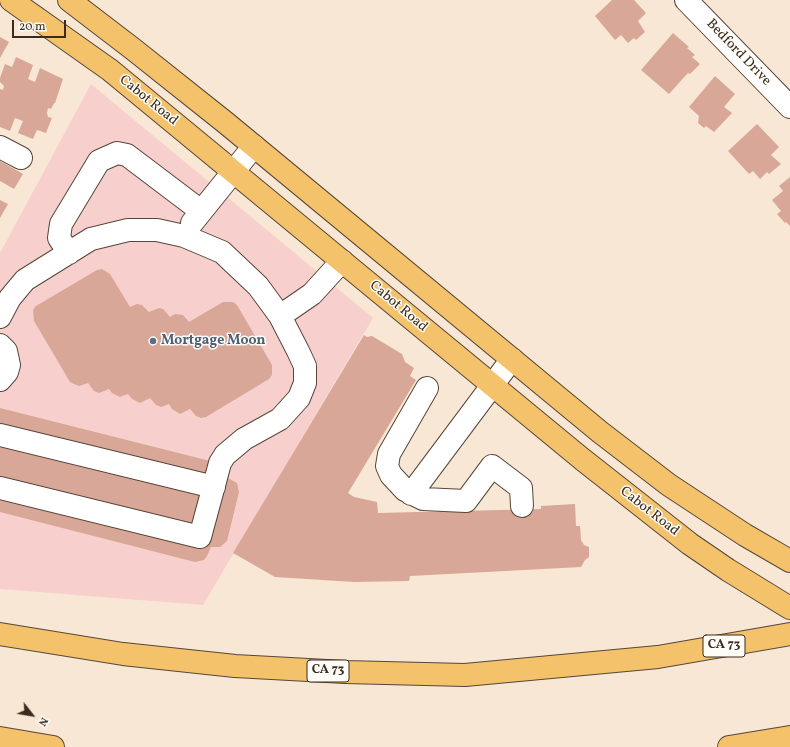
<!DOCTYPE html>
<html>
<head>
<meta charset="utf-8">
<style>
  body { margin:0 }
  #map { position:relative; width:790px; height:747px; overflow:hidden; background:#f8e7d4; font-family:Vollkorn,serif }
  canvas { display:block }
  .north { position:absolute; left:12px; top:695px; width:40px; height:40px; -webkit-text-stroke:3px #fdfcf7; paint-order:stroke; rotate:121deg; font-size:11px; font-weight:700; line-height:16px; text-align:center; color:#3b2a1e }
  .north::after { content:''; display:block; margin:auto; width:14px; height:18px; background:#3b2a1e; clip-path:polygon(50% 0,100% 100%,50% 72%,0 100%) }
  .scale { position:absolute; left:12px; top:20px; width:54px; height:18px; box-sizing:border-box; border:2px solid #3b2a1e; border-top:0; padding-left:5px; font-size:12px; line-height:14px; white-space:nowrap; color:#3b2a1e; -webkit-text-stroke:3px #fdfcf7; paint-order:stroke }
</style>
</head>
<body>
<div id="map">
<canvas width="790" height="747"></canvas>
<div class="north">N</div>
<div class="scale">20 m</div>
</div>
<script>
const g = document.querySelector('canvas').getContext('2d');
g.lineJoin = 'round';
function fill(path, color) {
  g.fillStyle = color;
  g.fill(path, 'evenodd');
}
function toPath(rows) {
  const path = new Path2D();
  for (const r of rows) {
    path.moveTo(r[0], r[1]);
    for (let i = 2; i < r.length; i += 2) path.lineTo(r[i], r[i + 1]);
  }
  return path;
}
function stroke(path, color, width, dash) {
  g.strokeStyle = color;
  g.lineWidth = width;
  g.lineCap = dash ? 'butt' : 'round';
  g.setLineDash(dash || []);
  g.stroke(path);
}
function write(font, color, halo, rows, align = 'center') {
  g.font = font + ' Vollkorn,serif';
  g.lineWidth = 3;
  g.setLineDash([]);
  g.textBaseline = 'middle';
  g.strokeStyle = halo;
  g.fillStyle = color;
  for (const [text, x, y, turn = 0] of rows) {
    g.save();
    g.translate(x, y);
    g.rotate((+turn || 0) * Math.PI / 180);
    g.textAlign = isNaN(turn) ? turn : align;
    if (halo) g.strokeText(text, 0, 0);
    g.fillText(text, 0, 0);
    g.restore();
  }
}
const built = toPath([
  [91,84,373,318,203,605,0,589,0,253]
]);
const building = toPath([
  [612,0,634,0,646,13,638,21,645,32,636,40,634,38,628,43,621,35,615,40,595,16],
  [673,33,689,47,687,48,695,55,692,57,700,64,690,74,688,73,669,94,641,70],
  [0,37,9,42,0,58],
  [16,57,33,65,28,79,35,82,40,68,63,79,55,103,54,103,51,109,48,108,47,113,48,117,52,118,46,133,37,130,33,139,18,133,23,121,15,118,10,131,0,127,0,89,3,90,4,86,0,82,0,78,5,64,12,67],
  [715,76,735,94,724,107,732,113,714,132,706,126,704,128,698,123,699,116,689,107],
  [757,124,779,147,771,155,781,164,769,174,767,172,760,179,753,171,749,174,728,151],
  [0,161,23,174,14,189,0,181],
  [790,177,790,226,786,222,785,223,777,214,781,211,772,200,783,191,779,186],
  [0,200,8,204,0,218],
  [102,269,110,274,130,307,137,304,142,305,149,312,159,308,163,309,170,317,175,314,183,315,189,322,223,302,233,302,237,305,272,365,272,375,269,379,206,417,201,418,196,416,190,409,180,414,172,409,169,404,161,407,156,405,150,398,140,403,132,399,128,394,120,397,112,393,109,389,99,393,94,391,88,383,79,386,74,384,70,382,34,321,33,310,36,306,97,270],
  [364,335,367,337,372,336,402,354,405,362,414,368,410,376,416,380,348,493,354,497,377,502,378,513,541,509,541,506,575,504,576,526,580,526,581,540,584,545,589,547,589,557,585,560,581,567,410,576,409,581,354,582,275,577,233,553],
  [0,408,230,466,228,478,237,483,239,492,227,541,220,547,211,547,207,556,204,560,195,562,0,512]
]);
const minor = toPath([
  [686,0,790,107],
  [0,147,21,158],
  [192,223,254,146],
  [69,253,59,238,61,224,99,161,117,153,127,155,201,211],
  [280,316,312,294,342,261],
  [0,317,10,298,25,280,91,239,128,230,157,230,184,236,222,252,258,286,280,316,298,351,305,366,305,383,299,398,280,419,244,439,225,455,220,463,200,537,0,488],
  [0,345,6,351,9,365,7,372,0,380],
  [427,388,389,454,387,466,391,475,405,490,423,499,466,501,492,466,521,488,522,506],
  [0,435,214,487],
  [411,494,512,359]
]);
const major = toPath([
  [11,0,110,70,582,459,690,544,728,570,790,608],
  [69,0,133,49,226,123,600,432,669,485,745,535,790,561]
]);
const highway = toPath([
  [0,634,123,654,235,666,345,672,465,675,658,657,790,634],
  [0,738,53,747],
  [729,747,790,737]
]);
const markers = [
  [153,341,4,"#5c6f8a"]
];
const shields = [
  [724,646,42],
  [328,671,42]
];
const shieldNames = [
  ["CA 73",724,646],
  ["CA 73",328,671]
];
const streetNames = [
  ["Bedford Drive",738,53,46],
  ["Cabot Road",148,101,39],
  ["Cabot Road",398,307,40],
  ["Cabot Road",649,512,38]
];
const serviceNames = [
  ["Mortgage Moon",161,341]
];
fill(built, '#f7d0cd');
fill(building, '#d8a797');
stroke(minor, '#574639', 24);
stroke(major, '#574639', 24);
stroke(highway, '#574639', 24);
stroke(minor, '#fff', 22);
stroke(major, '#f3c26a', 22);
stroke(highway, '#f3c26a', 22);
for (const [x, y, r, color] of markers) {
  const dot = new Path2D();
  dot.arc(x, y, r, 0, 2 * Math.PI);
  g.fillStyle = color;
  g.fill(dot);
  stroke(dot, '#fdfcf7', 1.5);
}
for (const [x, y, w] of shields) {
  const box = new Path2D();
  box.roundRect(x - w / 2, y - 11, w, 22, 3);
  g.fillStyle = '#fdfcf7';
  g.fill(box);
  stroke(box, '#3b2a1e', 1);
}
write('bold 13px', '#3b2a1e', null, shieldNames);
write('14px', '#3b2a1e', '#fdfcf7', streetNames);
write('bold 14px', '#4e5e75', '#fdfcf7', serviceNames, 'left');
</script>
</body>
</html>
